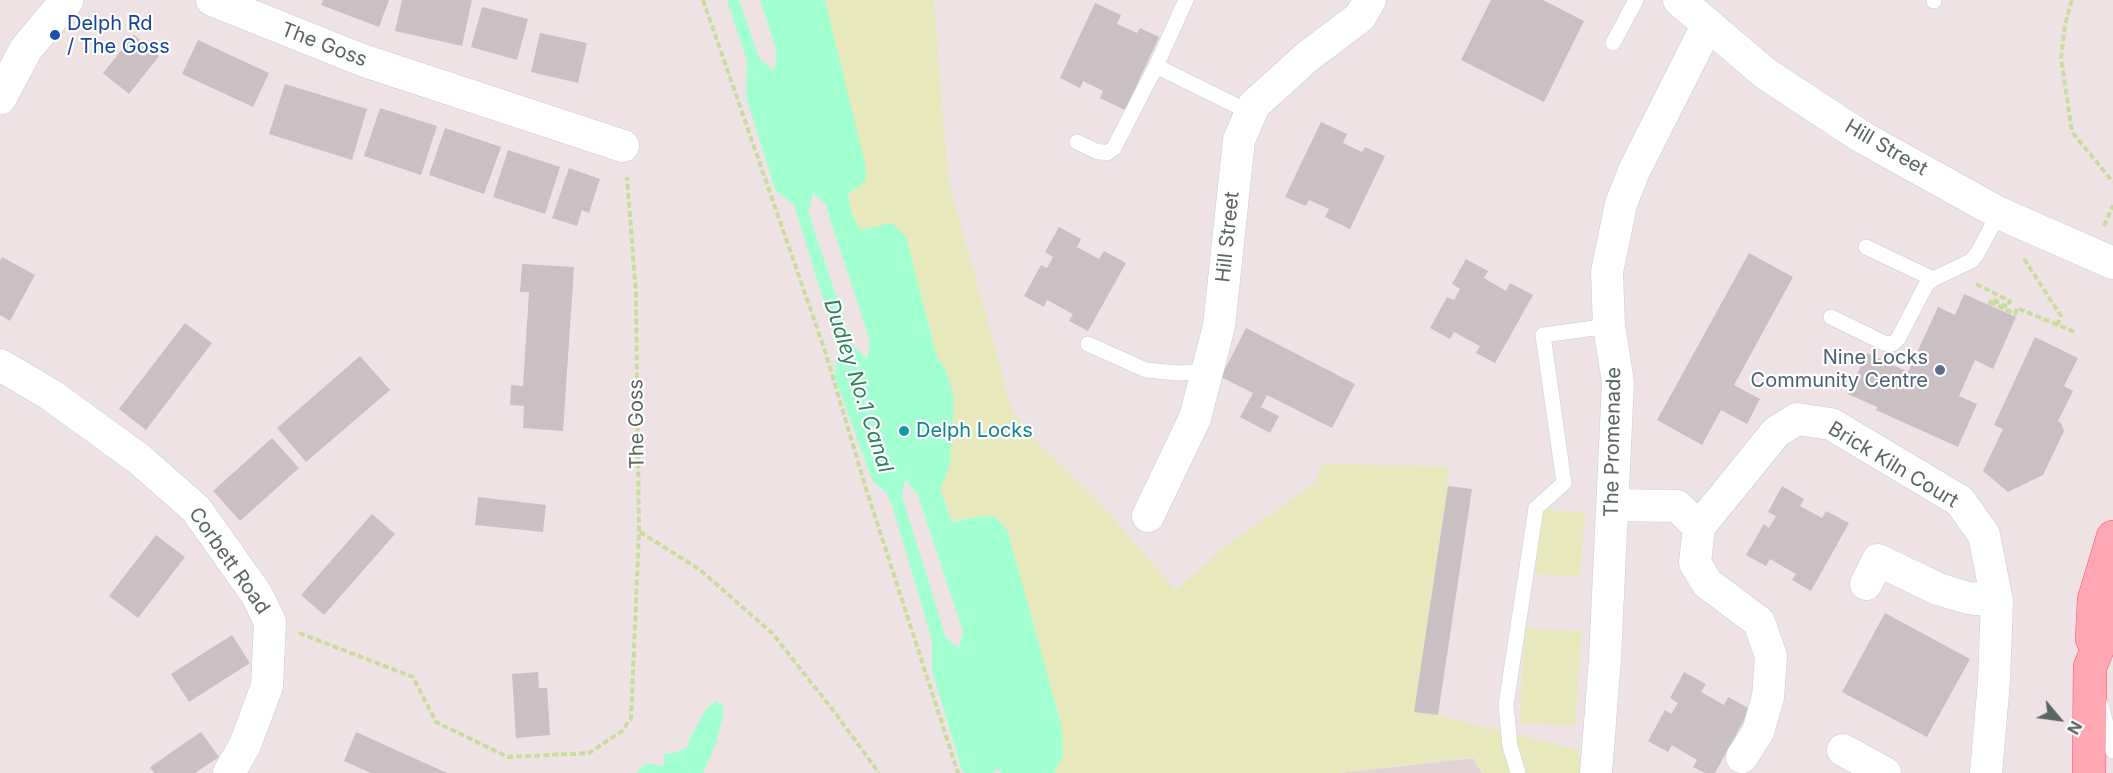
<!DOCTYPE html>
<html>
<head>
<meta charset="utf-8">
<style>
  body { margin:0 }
  #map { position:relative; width:2113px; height:773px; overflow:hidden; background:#efe2e5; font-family:Inter,sans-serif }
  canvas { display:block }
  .north { position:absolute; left:2029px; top:689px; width:60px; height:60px; -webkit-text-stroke:4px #fff; paint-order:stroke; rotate:119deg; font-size:16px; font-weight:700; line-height:24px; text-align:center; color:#5b6561 }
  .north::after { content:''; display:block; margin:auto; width:21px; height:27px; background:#5b6561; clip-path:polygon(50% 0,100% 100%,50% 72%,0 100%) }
</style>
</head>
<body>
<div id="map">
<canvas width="2113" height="773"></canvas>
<div class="north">N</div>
</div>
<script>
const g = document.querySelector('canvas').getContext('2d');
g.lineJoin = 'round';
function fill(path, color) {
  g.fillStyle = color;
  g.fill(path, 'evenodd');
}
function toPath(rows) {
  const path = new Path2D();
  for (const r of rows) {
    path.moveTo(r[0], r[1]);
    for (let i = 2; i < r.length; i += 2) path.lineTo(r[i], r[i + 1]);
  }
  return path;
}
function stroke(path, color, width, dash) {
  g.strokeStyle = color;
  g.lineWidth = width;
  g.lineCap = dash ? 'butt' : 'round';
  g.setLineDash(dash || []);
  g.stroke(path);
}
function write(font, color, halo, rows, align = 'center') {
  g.font = font + ' Inter,sans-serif';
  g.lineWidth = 4.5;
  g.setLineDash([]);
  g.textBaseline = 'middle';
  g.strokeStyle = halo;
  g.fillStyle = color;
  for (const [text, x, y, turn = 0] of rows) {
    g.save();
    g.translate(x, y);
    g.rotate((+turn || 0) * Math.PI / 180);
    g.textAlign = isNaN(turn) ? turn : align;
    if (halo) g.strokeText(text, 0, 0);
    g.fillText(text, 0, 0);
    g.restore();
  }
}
const education = toPath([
  [1473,758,1482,773,1280,773,1339,773]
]);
const green = toPath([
  [825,0,934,0,948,178,1013,412,1041,446,1102,505,1176,590,1223,548,1317,481,1321,464,1447,466,1448,486,1414,712,1438,715,1579,750,1579,773,1482,773,1473,758,1339,773,1054,773,1063,757,979,516,952,522,940,490,950,465,947,372,937,357,892,223,861,230,852,215,848,194],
  [1541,509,1585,513,1580,577,1535,574],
  [1525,628,1582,631,1575,726,1519,723]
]);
const water = toPath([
  [727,0,739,0,759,58,774,71,777,53,760,0,825,0,866,168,865,182,848,194,852,215,861,230,892,223,906,237,937,357,947,372,954,399,950,465,940,490,952,522,979,516,996,517,1008,532,1062,728,1063,757,1054,773,1002,773,996,768,994,773,965,773,962,770,932,671,932,640,892,505,886,492,873,482,869,472,835,377,835,366,839,350,794,205,775,190,769,170,746,97,747,61],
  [813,193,825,204,870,341,867,359,852,344,808,211],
  [905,479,918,495,963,632,959,648,946,638,902,496],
  [716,701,723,705,723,718,716,743,703,773,636,773,647,763,659,766,665,763,664,753,675,753,688,747,689,740,706,709]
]);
const building = toPath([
  [323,0,389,0,379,27,321,5],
  [402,0,472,0,462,46,395,31],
  [1491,0,1543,0,1584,21,1544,102,1461,60],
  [1095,3,1121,15,1117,24,1137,33,1140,28,1159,37,1125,110,1100,98,1103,91,1083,81,1080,88,1060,78],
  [482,7,528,19,517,60,471,47],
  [540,33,587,43,578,83,531,72],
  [134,35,159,56,129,94,103,73],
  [198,40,269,73,253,107,182,74],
  [285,84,367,109,352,160,269,134],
  [380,108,437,126,421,175,364,156],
  [1321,122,1347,134,1343,143,1362,152,1365,147,1385,156,1350,229,1325,217,1329,209,1309,200,1306,206,1285,197],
  [445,128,501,147,484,194,429,175],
  [508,150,560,167,545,214,493,197],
  [569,168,600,179,589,213,582,210,577,226,552,218],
  [1059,227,1081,239,1077,247,1099,259,1104,251,1126,263,1088,331,1069,321,1073,314,1047,300,1044,307,1024,296,1041,265,1047,268,1053,257,1045,252],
  [1749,253,1793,277,1734,385,1760,399,1747,424,1721,410,1702,445,1657,420],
  [2,257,35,275,10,321,0,315,0,261],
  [1466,259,1488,271,1484,278,1506,291,1510,283,1533,295,1495,363,1476,353,1480,346,1454,332,1450,339,1430,328,1447,297,1454,300,1460,289,1452,284],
  [522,264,574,267,563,431,523,428,524,406,510,405,511,385,523,386,529,292,520,292],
  [1964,294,2016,317,1993,369,1975,360,1959,396,1977,404,1958,447,1876,410,1877,407,1848,394,1867,353,1908,372,1938,307,1955,315],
  [185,323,212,343,146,430,119,409],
  [1246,328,1355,384,1332,428,1267,395,1261,407,1279,416,1270,433,1240,417,1253,393,1221,377],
  [2035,337,2078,358,2064,386,2073,391,2058,421,2061,423,2064,431,2043,475,2008,492,1983,471,2003,429,1994,425],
  [360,356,390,390,306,462,277,428],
  [272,438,299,468,240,521,213,491],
  [1448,486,1472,489,1438,715,1414,712],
  [1782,486,1804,499,1800,506,1822,518,1826,511,1849,523,1811,591,1792,580,1796,574,1770,559,1766,566,1746,555,1764,524,1769,528,1776,516,1768,512],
  [478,497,546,505,543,532,475,525],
  [372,514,395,534,324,615,301,595],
  [156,535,185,557,138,618,109,596],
  [1885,613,1970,659,1927,737,1842,692],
  [232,635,250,663,189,702,171,674],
  [538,672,539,688,547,688,550,735,516,738,512,674],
  [1684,672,1706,684,1701,692,1724,705,1728,697,1750,709,1715,773,1705,773,1693,767,1697,760,1672,745,1668,752,1648,741,1665,710,1671,714,1678,703,1670,698],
  [201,732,219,757,195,773,154,773,150,767],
  [356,732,447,773,371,773,344,761]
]);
const path = toPath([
  [703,0,825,351,864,482,958,773],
  [2072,0,2065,25,2061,58,2072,132,2113,182],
  [2104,226,2113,205],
  [2024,259,2061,316,2057,325],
  [1976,284,2010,301,2007,307,1992,299,1989,305],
  [1990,302,2015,314,2017,308,2075,332],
  [640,532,699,569,772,633,836,714,879,773],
  [299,633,413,677,436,722,508,757,589,753,622,731,631,718,639,531,636,295,627,177]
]);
const lane = toPath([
  [1934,0,1934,1],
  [1613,43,1636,0],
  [1156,66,1186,0],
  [1077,142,1096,151,1107,153,1114,148,1156,66,1251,113],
  [1866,247,1933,279],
  [1831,317,1884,343,1892,344,1898,339,1926,285,1933,279,1971,261,1977,254,1999,213],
  [1088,344,1146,370,1178,373,1208,371],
  [2101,705,2113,751],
  [1518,773,1510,746,1506,705,1536,508,1564,483,1543,335,1609,326]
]);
const street = toPath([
  [212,0,362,60,623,146],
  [1679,0,1766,74,1862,137,1999,213,2113,263],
  [0,365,51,395,139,459,196,509,257,595,270,622,267,686,245,745,229,773],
  [1613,505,1677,506,1699,527,1695,563,1707,583,1759,622,1771,656,1768,697,1758,732,1742,757],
  [1148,516,1195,418,1219,326,1239,140,1254,105,1307,57,1360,17,1370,0],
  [1699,527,1776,432,1797,419,1831,424,1960,501,1984,535,1997,601,1994,681,1986,773],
  [1866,584,1878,560,1938,589,1968,598,1997,601],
  [1843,750,1885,773],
  [1596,773,1605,659,1618,382,1609,326,1607,272,1621,204,1634,171,1708,24]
]);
const secondary = toPath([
  [0,98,26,49,67,0]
]);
const primary = toPath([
  [2092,639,2094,600,2113,537],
  [2089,773,2090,667,2113,611]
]);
const markers = [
  [55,35,6,"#1a4fb4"],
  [1940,370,6,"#5c6f8a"],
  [904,431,6,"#0f9aa8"]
];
const transitNames = [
  ["Delph Rd",67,24],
  ["/ The Goss",67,47]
];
const streetNames = [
  ["The Goss",324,45,21],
  ["Hill Street",1886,148,30],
  ["Hill Street",1228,237,-84],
  ["The Goss",637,424,-91],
  ["The Promenade",1613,442,-89],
  ["Brick Kiln Court",1893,465,31],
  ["Corbett Road",229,561,55]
];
const serviceNames = [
  ["Nine Locks",1928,358],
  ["Community Centre",1928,381]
];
const cultureNames = [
  ["Delph Locks",916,431]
];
const waterNames = [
  ["Dudley No.1 Canal",858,386,72]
];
fill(education, '#e1d3d6');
fill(green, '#e7e9bc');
fill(water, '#a2ffcf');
fill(building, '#cabfc3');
stroke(lane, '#c6cfcc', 16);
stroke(street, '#c6cfcc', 33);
stroke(secondary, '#c6d0cd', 34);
stroke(primary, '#fd4d76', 34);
stroke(path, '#c9dc9e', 4, [6, 3]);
stroke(lane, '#fff', 15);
stroke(street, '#fff', 32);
stroke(secondary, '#fff', 33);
stroke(primary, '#ffa7b2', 33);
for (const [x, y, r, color] of markers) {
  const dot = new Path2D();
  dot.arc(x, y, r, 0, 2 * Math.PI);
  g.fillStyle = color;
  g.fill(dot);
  stroke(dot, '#fff', 2);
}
write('20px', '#164399', '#fff', transitNames, 'left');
write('20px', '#5b6561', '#fff', streetNames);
write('20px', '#4e5e75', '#fff', serviceNames, 'right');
write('20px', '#0d838f', '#fff', cultureNames, 'left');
write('italic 21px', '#2a825b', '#fff', waterNames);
</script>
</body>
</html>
